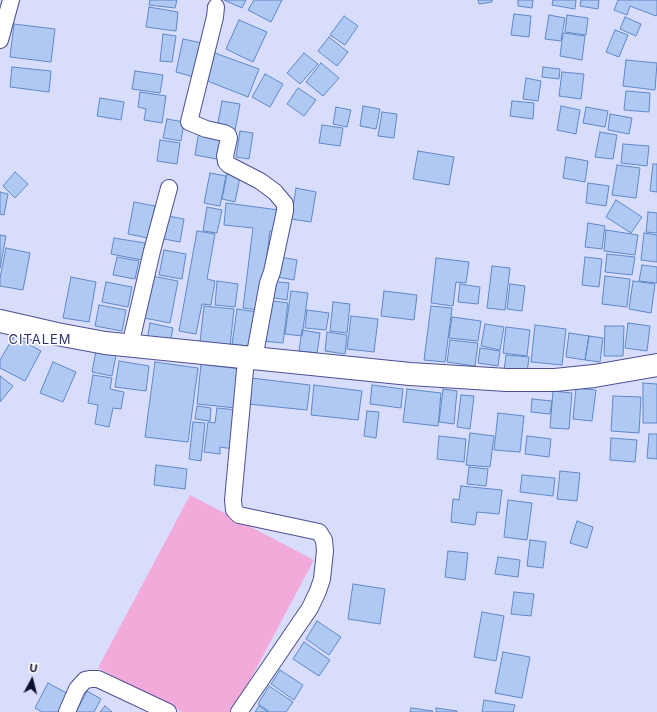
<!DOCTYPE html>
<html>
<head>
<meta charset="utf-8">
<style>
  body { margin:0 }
  #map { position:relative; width:657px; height:712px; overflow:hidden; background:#d9ddfc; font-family:Inter,sans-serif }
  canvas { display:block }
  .north { position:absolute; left:12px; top:660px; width:40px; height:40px; -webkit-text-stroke:3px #fff; paint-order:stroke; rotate:7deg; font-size:11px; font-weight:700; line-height:16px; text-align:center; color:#0e0e29 }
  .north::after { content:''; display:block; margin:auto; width:14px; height:18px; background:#0e0e29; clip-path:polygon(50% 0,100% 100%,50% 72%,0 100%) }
</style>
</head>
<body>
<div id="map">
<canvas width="657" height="712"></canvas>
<div class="north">U</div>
</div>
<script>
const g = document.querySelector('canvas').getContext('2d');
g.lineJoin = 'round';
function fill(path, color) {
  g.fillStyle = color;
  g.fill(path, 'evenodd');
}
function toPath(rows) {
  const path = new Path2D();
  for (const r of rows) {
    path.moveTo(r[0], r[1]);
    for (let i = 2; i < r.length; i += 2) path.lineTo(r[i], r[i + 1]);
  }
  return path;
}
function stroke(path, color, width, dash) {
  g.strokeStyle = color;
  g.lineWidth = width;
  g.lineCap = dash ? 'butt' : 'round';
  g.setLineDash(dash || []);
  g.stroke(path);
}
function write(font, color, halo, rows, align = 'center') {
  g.font = font + ' Inter,sans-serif';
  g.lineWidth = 3;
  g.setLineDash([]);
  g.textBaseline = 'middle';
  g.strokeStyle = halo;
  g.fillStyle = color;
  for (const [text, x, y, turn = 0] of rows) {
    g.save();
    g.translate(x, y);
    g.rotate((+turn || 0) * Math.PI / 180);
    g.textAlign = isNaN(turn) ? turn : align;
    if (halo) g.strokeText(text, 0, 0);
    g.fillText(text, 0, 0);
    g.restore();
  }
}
const green = toPath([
  [190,495,314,560,233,712,182,712,98,668]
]);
const building = toPath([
  [150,0,177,0,175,8,149,5,150,0],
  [224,0,246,0,242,8,224,0],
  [254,0,282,0,271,22,248,10,254,0],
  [478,0,492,0,492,2,479,4,478,0],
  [518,0,533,0,532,8,518,6,518,0],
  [553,0,576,0,575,9,552,5,553,0],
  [581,0,599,0,598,9,580,6,581,0],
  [618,0,657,0,657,14,656,16,630,6,627,15,614,10,618,0],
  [149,7,178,12,176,31,146,27,149,7],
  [514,14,531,16,529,37,511,35,514,14],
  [549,15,565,18,561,41,545,39,549,15],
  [567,15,588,18,586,35,565,32,567,15],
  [344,16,358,26,345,45,330,35,344,16],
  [625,17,641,24,636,36,620,29,625,17],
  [239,20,267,32,253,62,226,49,239,20],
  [14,24,55,29,51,62,10,57,14,24],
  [615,30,628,35,619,57,606,52,615,30],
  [563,33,585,36,582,60,560,56,563,33],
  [163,34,176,36,172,62,160,61,163,34],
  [329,37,348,52,337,66,318,51,329,37],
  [183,39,202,43,194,77,176,72,183,39],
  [215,53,259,69,248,97,205,80,215,53],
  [304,53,318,64,300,84,287,73,304,53],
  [626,60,657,63,655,90,623,86,626,60],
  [321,63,339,78,323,96,306,82,321,63],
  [12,67,51,71,49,92,10,87,12,67],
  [543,67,560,69,559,79,542,77,543,67],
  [135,71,163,75,160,93,132,89,135,71],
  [562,72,584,74,581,99,559,96,562,72],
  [265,74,283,84,270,107,252,97,265,74],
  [526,78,541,81,538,101,523,99,526,78],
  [298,88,316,100,304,116,287,104,298,88],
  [626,91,650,93,649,112,624,110,626,91],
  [140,92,166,96,162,123,144,120,146,109,138,107,140,92],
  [100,98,124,102,121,120,97,116,100,98],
  [222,101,240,104,235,131,217,128,222,101],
  [512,101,534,103,533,119,510,116,512,101],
  [363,106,380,109,376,129,360,126,363,106],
  [561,106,580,110,576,134,557,130,561,106],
  [336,107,351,110,347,127,333,124,336,107],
  [586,107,608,111,605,127,583,123,586,107],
  [382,112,397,114,394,138,378,136,382,112],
  [610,114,632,118,629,134,608,130,610,114],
  [167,119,184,122,181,141,163,138,167,119],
  [322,125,343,128,340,146,319,143,322,125],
  [199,131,221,134,217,159,195,155,199,131],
  [240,131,253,133,249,159,236,157,240,131],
  [600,132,617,135,613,159,595,157,600,132],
  [160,140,180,143,177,164,157,161,160,140],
  [623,144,649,146,647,166,621,163,623,144],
  [418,151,454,157,449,185,413,179,418,151],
  [566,157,588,161,585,182,563,178,566,157],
  [653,164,657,164,657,192,650,191,653,164],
  [617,165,640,168,636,198,612,195,617,165],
  [15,172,28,184,15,198,3,186,15,172],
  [210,173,226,176,220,206,204,203,210,173],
  [227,174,240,177,235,202,222,199,227,174],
  [588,183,609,186,606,206,586,203,588,183],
  [296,188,316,192,311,222,291,219,296,188],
  [0,192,8,194,4,215,0,214,0,192],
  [616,200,642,217,631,233,606,217,616,200],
  [134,202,155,206,148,238,128,234,134,202],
  [226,203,279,210,277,231,270,231,260,310,243,308,253,228,224,225,226,203],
  [207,207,222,210,217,233,203,231,207,207],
  [648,212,657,213,657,233,646,232,648,212],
  [168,216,184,219,180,242,164,239,168,216],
  [588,223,605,226,602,249,585,247,588,223],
  [606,230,638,235,635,255,604,251,606,230],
  [197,231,215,234,207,279,215,281,211,305,202,304,196,334,179,331,197,231],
  [644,233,657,235,657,262,641,260,644,233],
  [0,235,6,236,0,268,0,235],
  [114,238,145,243,142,260,111,254,114,238],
  [6,248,30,253,23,290,0,286,0,278,6,248],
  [164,250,186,254,182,279,159,275,164,250],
  [607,254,635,257,632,275,605,272,607,254],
  [117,257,139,261,135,279,113,275,117,257],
  [280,257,297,260,294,280,277,277,280,257],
  [585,257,602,259,599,287,582,285,585,257],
  [436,258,469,262,466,283,456,282,453,306,431,303,436,258],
  [642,265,657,267,657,283,639,281,642,265],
  [492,266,510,268,505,310,487,308,492,266],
  [152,276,178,281,170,323,144,318,152,276],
  [605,276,630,279,627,307,602,304,605,276],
  [71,277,96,282,89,322,63,318,71,277],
  [217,281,238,284,235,307,215,305,217,281],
  [270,281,289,283,287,300,268,297,270,281],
  [633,281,655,284,651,313,629,309,633,281],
  [106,282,132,287,128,307,102,302,106,282],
  [460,284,480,287,478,304,458,302,460,284],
  [510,284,525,286,522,311,507,309,510,284],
  [291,291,308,293,302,336,285,334,291,291],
  [384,291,417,295,414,320,381,316,384,291],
  [267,300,288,303,283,343,262,341,267,300],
  [333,302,350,304,347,333,330,331,333,302],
  [99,305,126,310,122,331,95,326,99,305],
  [204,306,234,309,230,346,200,342,204,306],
  [431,306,452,308,445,362,424,360,431,306],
  [237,309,258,312,254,347,232,344,237,309],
  [307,310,329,313,326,330,305,328,307,310],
  [351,316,378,319,374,352,347,349,351,316],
  [452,317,481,321,478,341,449,338,452,317],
  [150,323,173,328,170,344,147,340,150,323],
  [628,323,650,326,647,351,625,348,628,323],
  [485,324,504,327,500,350,481,346,485,324],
  [535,325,566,329,562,365,531,362,535,325],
  [605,326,624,326,623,356,604,356,605,326],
  [506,327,530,330,527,356,503,353,506,327],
  [302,330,320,333,317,353,299,351,302,330],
  [327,332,347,335,345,354,325,351,327,332],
  [569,333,589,336,585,360,566,357,569,333],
  [14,336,41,351,25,381,0,368,0,360,14,336],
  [589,336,603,338,600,362,585,360,589,336],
  [450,340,478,343,475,366,447,362,450,340],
  [480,348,500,351,498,366,478,363,480,348],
  [96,351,116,355,112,376,92,372,96,351],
  [506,355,529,357,527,373,504,371,506,355],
  [119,361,149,366,146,391,115,387,119,361],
  [53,362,76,372,63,402,40,393,53,362],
  [155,362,198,368,188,442,145,437,155,362],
  [201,364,240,369,236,408,197,404,201,364],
  [93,375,112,378,110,389,124,392,121,409,113,408,109,427,95,424,98,405,88,403,93,375],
  [0,376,13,386,0,402,0,376],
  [251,378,310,385,307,410,248,404,251,378],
  [643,383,657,384,657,423,643,423,643,383],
  [314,385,362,391,358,420,311,415,314,385],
  [372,385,403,389,401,408,370,404,372,385],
  [576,388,596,390,592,421,573,419,576,388],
  [407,389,441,393,438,426,403,422,407,389],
  [443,389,457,391,454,424,439,422,443,389],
  [553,391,572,393,569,429,550,428,553,391],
  [461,395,474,396,470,429,457,427,461,395],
  [613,396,641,397,639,433,611,431,613,396],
  [532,399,552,401,550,414,531,412,532,399],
  [197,406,211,408,210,421,195,419,197,406],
  [217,408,237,410,233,449,220,447,220,454,204,452,208,422,215,423,217,408],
  [367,411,379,412,376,438,364,436,367,411],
  [498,413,524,416,520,452,494,450,498,413],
  [193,422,205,423,201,461,189,459,193,422],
  [470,433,494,436,490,467,466,465,470,433],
  [649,434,657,434,657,459,647,458,649,434],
  [439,436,466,439,464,462,437,459,439,436],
  [527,436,551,439,549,457,525,454,527,436],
  [611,438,637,440,635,462,610,460,611,438],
  [156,465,187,469,185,489,154,485,156,465],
  [469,467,488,469,486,486,467,484,469,467],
  [560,471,580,473,577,501,557,499,560,471],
  [522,475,555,478,553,496,520,492,522,475],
  [461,486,502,490,499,514,477,512,475,525,451,522,453,499,459,500,461,486],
  [508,500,532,503,527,540,504,537,508,500],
  [577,521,593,527,587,548,570,543,577,521],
  [530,540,546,542,543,568,527,566,530,540],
  [448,551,468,553,465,580,445,577,448,551],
  [498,557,520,560,518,577,495,574,498,557],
  [353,584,385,589,380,624,348,619,353,584],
  [514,592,534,594,531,616,511,614,514,592],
  [482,612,504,616,496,661,474,657,482,612],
  [317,621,341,637,329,655,306,639,317,621],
  [304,642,330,660,319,676,293,659,304,642],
  [503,652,530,657,522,698,495,693,503,652],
  [280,670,303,685,294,700,271,684,280,670],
  [48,683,72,696,63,712,42,712,35,708,48,683],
  [269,686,293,702,286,712,270,712,258,704,269,686],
  [87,691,101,699,94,712,76,712,87,691],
  [484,700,515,705,513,712,482,712,484,700],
  [105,706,112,712,100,712,105,706],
  [259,706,268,712,255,712,259,706],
  [411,708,433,711,432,712,410,712,411,708],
  [436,708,457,711,457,712,436,712,436,708]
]);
const minor = toPath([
  [216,7,215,17,189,122,206,129,224,133,228,135,229,138,225,156,226,162,229,165,260,181,275,192,285,204,285,211,272,272,268,283,254,359],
  [0,40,11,0],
  [130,346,152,251,169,188],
  [67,712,77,689,85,680,91,679,98,679,168,712],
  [239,712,310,608,318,591,322,579,325,551,324,540,319,532,239,515,234,510,233,500,245,370,247,358]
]);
const secondary = toPath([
  [0,321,57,334,105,343,410,374,507,380,555,380,594,376,657,365]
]);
const quarterNames = [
  ["CITALEM",40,340]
];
fill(green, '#f2aadb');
fill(building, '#afc9f2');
stroke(building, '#5f88c8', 1);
stroke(minor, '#4c4f92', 18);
stroke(secondary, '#4c4f92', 24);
stroke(minor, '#fff', 16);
stroke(secondary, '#fff', 22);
g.letterSpacing = '1px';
write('13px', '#303170', '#fff', quarterNames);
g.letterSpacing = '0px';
</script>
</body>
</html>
